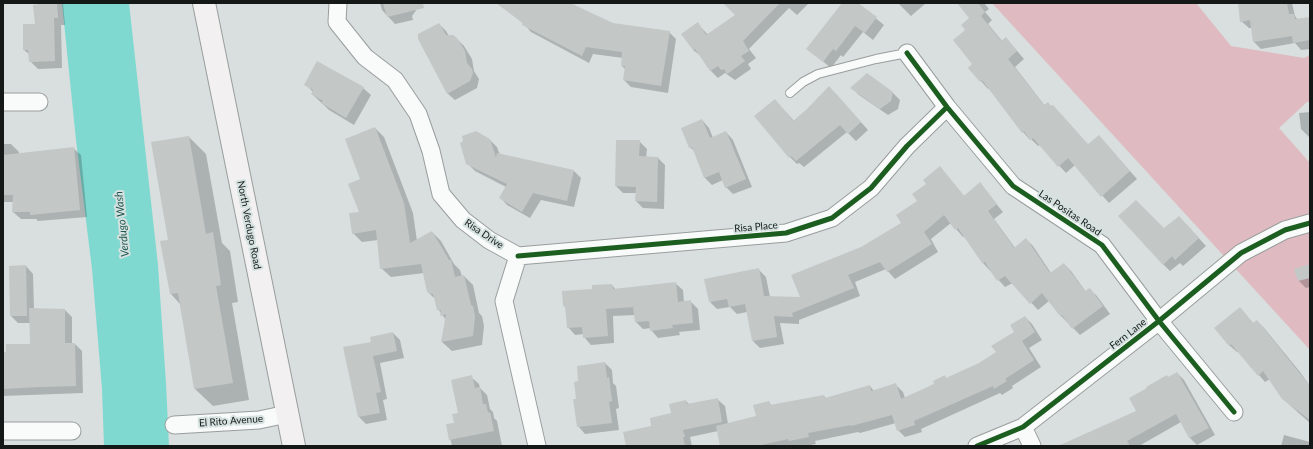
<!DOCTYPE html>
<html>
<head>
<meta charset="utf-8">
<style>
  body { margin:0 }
  #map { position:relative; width:1313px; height:449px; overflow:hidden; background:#d8dfde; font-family:Lato,sans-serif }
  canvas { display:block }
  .frame { position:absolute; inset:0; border:4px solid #141918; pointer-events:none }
</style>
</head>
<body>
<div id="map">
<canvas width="1313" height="449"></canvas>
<div class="frame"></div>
</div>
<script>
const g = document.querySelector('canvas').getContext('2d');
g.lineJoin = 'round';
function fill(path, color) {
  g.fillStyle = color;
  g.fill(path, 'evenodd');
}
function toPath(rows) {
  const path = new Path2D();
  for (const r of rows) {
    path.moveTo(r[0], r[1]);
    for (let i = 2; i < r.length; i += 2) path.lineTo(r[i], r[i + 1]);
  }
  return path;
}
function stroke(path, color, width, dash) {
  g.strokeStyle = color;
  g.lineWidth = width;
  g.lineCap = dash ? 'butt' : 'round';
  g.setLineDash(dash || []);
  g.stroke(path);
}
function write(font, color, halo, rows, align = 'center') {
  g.font = font + ' Lato,sans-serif';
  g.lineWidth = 4;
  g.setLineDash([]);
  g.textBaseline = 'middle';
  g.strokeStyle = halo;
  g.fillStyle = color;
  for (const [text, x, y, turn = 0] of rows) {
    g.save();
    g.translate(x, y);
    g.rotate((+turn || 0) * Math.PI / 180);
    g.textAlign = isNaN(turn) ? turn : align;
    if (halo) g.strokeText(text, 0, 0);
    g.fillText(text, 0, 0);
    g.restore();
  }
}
const green = toPath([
  [992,3,1196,3,1231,46,1304,58,1310,55,1310,102,1307,102,1279,128,1310,163,1310,350]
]);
const water = toPath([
  [62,3,129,3,158,265,166,383,169,446,104,446,102,389,92,269,76,140]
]);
const shadow = toPath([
  [39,3,63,3,65,25,61,25,62,68,38,69,30,61,30,55,24,50,36,25],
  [380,3,425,3,420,5,412,16,413,20,395,24,382,10],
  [497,3,570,3,613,24,669,32,676,39,668,93,631,87,624,80,626,70,622,66,623,58,593,54,589,63,531,32,524,24],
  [729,3,809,3,797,15,789,8,749,49,756,58,748,64,751,69,735,80,725,73,718,78,711,71,701,56,693,50,698,24,708,35,736,15],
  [843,3,857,3,884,25,873,40,863,32,843,57,841,55,831,68,808,49],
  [898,3,926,3,911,16],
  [958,3,984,3,989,9,985,12,992,20,988,24,1002,41,1006,38,1024,59,1015,67,1045,106,1048,103,1088,145,1106,144,1137,179,1109,203,1075,165,1066,173,1040,145,1038,146,1031,139,1030,140,1023,132,989,88,988,89,981,81,969,68,974,64,966,30,971,18],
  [1239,3,1292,3,1295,16,1298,20,1310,18,1310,49,1301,50,1295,43,1261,49,1254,42,1252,28,1249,28,1241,21],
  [439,24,446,31,449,36,457,39,464,46,472,59,474,71,479,79,477,88,455,100,447,93],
  [305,84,363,88,371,95,354,125,329,110,312,94,313,92],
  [852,88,893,93,900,100,898,109,888,115,859,95],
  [836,94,868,130,856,141,847,132,804,167,799,163,797,164,790,157,775,100,794,121],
  [1310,112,1310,142,1309,137,1301,129,1299,113],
  [702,120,709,128,713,138,726,132,733,140,752,187,733,194,726,187,723,180,712,185,705,178,695,152,690,147],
  [375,128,384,137,413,213,417,241,432,232,441,241,454,264,460,270,462,276,464,276,473,285,479,313,482,316,484,326,482,345,452,351,442,342,446,320,438,309,436,300,428,292,424,273,391,277,381,268,378,240,362,242,353,233,361,213,362,179],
  [189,137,206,154,222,243,230,251,238,302,232,303,249,400,213,406,195,389,180,304,171,294,161,242,170,240],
  [490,140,497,147,500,155,574,171,581,178,574,207,541,200,530,218,507,205,500,197,506,187,475,171,467,163],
  [639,141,647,149,646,158,658,158,665,165,664,209,643,208,636,201,636,193,623,193,616,186],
  [3,144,11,144,19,152,19,154,73,148,81,155,87,217,38,221,36,219,21,219,13,212,14,202,3,202],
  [940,167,964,196,980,184,1003,212,994,219,1015,248,1026,239,1033,246,1051,273,1064,264,1071,271,1086,292,1089,289,1097,296,1110,314,1080,335,1061,316,1049,301,1038,310,1013,283,1005,287,983,263,965,236,963,237,951,223,931,239,938,252,895,279,886,269,855,282,860,296,799,320,799,324,780,323,784,344,760,348,753,341,747,312,737,314,730,307,717,309,710,302,758,269,766,277,770,297,801,298,862,248,902,223,919,201,927,184],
  [1186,224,1206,246,1183,266,1180,263,1170,271,1163,264,1164,230],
  [1310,265,1310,287,1306,288,1299,281,1296,270],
  [26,266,33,274,34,309,65,310,72,317,72,344,75,344,82,351,83,393,3,396,3,353,31,345,30,323,18,323,11,316],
  [675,283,683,290,684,302,690,301,698,309,700,330,679,332,680,335,658,338,651,330,651,328,643,329,636,322,635,315,613,316,614,343,591,345,584,337,584,334,575,335,568,327,566,308,564,306,593,290,612,285,616,290],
  [1240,308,1254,324,1257,321,1264,328,1300,372,1310,386,1310,423,1283,399,1270,379,1265,382,1238,351,1237,352,1229,345],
  [1025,317,1032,324,1042,340,1029,348,1041,367,1012,386,1013,388,1002,395,1000,393,921,429,922,432,905,437,898,430,896,423,860,433,858,432,815,441,816,444,805,446,721,446,718,431,690,437,692,446,627,446,672,414,686,401,690,405,717,399,725,406,728,424,757,417,769,402,772,406,824,396,827,399,870,386,874,391,896,385,903,392,905,398,935,384,945,377,947,379,979,364,997,352,1015,332],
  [393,333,400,340,404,358,380,363,387,399,383,400,387,420,366,424,359,417,372,342],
  [605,363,612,370,613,383,616,386,619,408,616,409,619,430,585,434,578,426,577,399,580,382],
  [1177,373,1184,380,1215,435,1197,445,1190,438,1181,422,1139,446,1073,446,1137,412,1168,378],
  [471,377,479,384,480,388,487,395,490,409,493,412,494,418,497,421,502,446,452,446,447,425,455,423],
  [1284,435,1310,442,1310,446,1281,446]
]);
const building = toPath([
  [38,3,57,3,58,18,54,18,55,61,29,62,28,50,23,50,23,24,35,24,33,5,39,4],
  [383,3,423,3,424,8,387,17],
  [496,3,570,3,613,23,670,31,661,86,623,80,625,66,621,66,622,52,586,47,582,56,522,25,523,23],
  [723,3,780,3,743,41,749,51,741,56,745,61,727,74,724,69,721,70,718,66,710,71,695,49,693,50,681,34,698,22,706,35,735,15],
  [842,3,858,3,877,17,865,33,855,26,836,51,833,49,823,62,806,49],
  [957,3,978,3,985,12,981,16,1001,41,1006,37,1017,51,1008,59,1044,105,1048,102,1051,106,1053,105,1088,144,1099,135,1130,171,1101,197,1068,158,1058,167,1033,138,1030,140,1024,131,1022,133,982,80,980,82,968,68,972,64,953,40,965,30,961,25,969,18],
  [1238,3,1287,3,1289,14,1294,14,1295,19,1310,17,1310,40,1293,43,1292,36,1253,42,1250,20,1240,22],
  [439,23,446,35,453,35,457,38,465,51,467,63,472,69,473,73,470,81,447,94,418,39,418,34],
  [317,61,364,87,346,118,321,103,323,101,311,94,313,90,304,85],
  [867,73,893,92,891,101,880,109,850,88],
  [829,86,861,122,848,134,840,125,796,161,791,156,789,158,754,116,775,99,793,121,807,109],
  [702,119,710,138,726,131,746,179,725,188,719,172,704,178,692,147,689,148,681,128],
  [375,127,404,203,410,243,432,231,449,260,451,260,455,277,464,275,471,305,473,306,475,316,473,336,441,342,446,314,440,316,441,310,437,310,433,294,427,292,421,264,380,269,376,230,352,234,349,213,359,212,348,184,360,179,345,139],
  [476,131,490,139,496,158,497,153,574,170,567,201,533,193,522,212,499,198,507,184,466,164,460,143,463,141,462,136],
  [189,136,206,234,213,232,221,285,216,286,233,383,194,389,178,293,170,294,160,241,168,240,151,142],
  [616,140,640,140,639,156,658,157,657,202,635,201,636,187,615,186],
  [74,147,80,210,30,215,30,212,12,212,13,195,3,195,3,155],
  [940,166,964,196,980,182,997,204,988,211,1014,248,1026,238,1050,273,1064,263,1085,291,1090,288,1103,306,1072,329,1062,315,1060,316,1042,293,1030,304,1005,276,997,281,985,262,982,263,958,228,955,230,944,215,924,232,932,244,887,272,880,262,848,275,854,288,792,313,793,317,774,316,777,337,752,341,745,304,729,307,727,299,709,302,704,279,759,268,764,296,800,297,791,275,861,247,901,223,896,215,917,201,912,194,926,184,923,180],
  [1136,200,1164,228,1179,216,1199,238,1175,260,1172,256,1163,265,1118,216],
  [1310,264,1310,278,1298,281,1294,269],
  [26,265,27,316,10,316,9,266],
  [676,282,678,302,691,300,693,323,672,325,673,328,650,331,649,321,635,322,633,307,606,309,608,336,583,338,582,327,567,328,565,306,563,306,562,291,592,289,592,285,612,284,613,289],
  [1240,307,1253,323,1257,320,1310,386,1310,420,1282,399,1263,371,1258,376,1231,344,1229,346,1214,328],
  [29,308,65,309,65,343,75,343,76,386,39,387,3,389,3,352,6,352,6,344,30,344],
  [1025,316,1035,332,1022,341,1034,360,1005,379,1007,381,994,389,993,386,914,421,915,425,897,431,892,415,851,426,851,425,808,433,809,437,789,441,788,439,757,446,720,446,716,426,756,416,753,405,769,401,770,405,824,395,825,398,870,385,871,391,896,383,901,399,934,384,933,381,945,375,946,378,979,363,996,352,991,346,1014,332,1010,325],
  [393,332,397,351,373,356,381,392,376,393,380,413,358,417,343,347,371,342,370,337],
  [605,362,607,378,609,377,612,401,609,402,612,423,577,427,573,399,576,399,574,382,578,381,577,366],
  [1177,372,1209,428,1189,438,1176,414,1127,441,1130,446,1058,446,1136,411,1129,398,1147,388,1146,387,1167,375,1168,377],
  [472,375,475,388,480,387,483,404,486,404,488,413,490,412,494,431,449,440,446,424,454,423,452,414,458,413,451,380],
  [718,398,722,422,683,430,685,437,683,437,685,446,626,446,623,432,651,426,650,418,671,413,669,404,686,400,687,404]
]);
const service = toPath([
  [790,93,803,82,818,74,876,59,907,53]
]);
const minor = toPath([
  [338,3,337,22,365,57,395,80,418,114,431,151,441,194,463,220,489,240,518,256],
  [907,53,947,107,1013,186,1102,245,1159,321,1234,412],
  [3,102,39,102],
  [518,256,786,233,832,218,871,188,907,146,947,107],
  [518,256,504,301,537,446],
  [174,425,259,420,287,414],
  [1023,427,1032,446],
  [3,431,72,431],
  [977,446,1023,427,1159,321,1241,253,1285,230,1310,223]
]);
const secondary = toPath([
  [204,3,294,446]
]);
const cycleway = toPath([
  [907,53,947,107,1013,186,1102,245,1159,321,1234,412],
  [518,256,786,233,832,218,871,188,907,146,947,107],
  [977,446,1023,427,1159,321,1241,253,1285,230,1310,223]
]);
const streetNames = [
  ["Las Positas Road",1070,213,34],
  ["North Verdugo Road",249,225,79],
  ["Risa Place",756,227,-5],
  ["Risa Drive",484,234,34],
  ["Fern Lane",1128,334,-38],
  ["El Rito Avenue",231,421,-4]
];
const waterNames = [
  ["Verdugo Wash",122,224,-96]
];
fill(green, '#dfbbc1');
fill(water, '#80d9d1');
fill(shadow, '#0003');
fill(building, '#c3c8c7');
stroke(service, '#999e9d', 10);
stroke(minor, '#999e9d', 19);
stroke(secondary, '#999e9d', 24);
stroke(service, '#f9fafa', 8);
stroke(minor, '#f9fafa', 17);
stroke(secondary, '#f2f0f0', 22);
stroke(cycleway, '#1b5e20', 5);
write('10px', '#141918', '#d5e2e0', streetNames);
write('italic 11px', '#225752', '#d5e2e0', waterNames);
</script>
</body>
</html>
